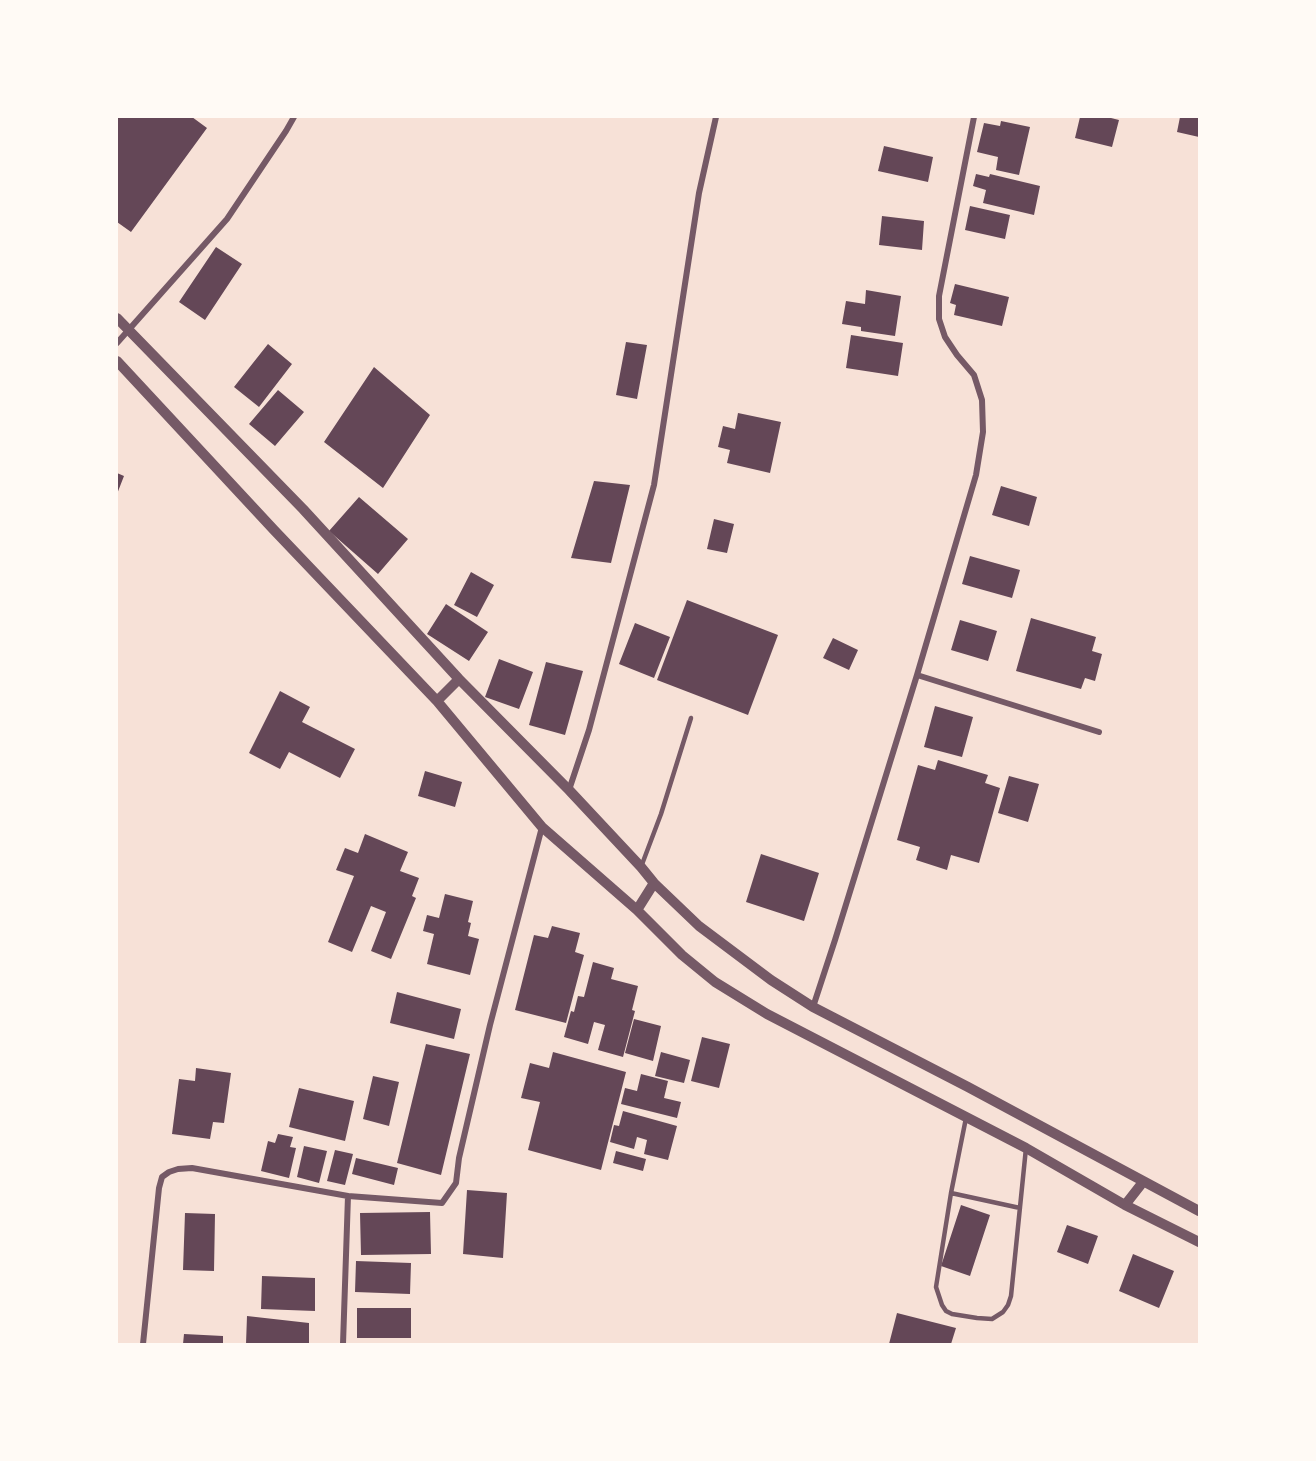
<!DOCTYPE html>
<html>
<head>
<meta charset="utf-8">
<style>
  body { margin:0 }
  #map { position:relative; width:1316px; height:1461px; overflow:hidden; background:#f7e1d7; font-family:Barlow,sans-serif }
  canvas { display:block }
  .frame { position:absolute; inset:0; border:118px solid #fffaf5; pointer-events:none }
</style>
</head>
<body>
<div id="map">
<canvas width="1316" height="1461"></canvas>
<div class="frame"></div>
</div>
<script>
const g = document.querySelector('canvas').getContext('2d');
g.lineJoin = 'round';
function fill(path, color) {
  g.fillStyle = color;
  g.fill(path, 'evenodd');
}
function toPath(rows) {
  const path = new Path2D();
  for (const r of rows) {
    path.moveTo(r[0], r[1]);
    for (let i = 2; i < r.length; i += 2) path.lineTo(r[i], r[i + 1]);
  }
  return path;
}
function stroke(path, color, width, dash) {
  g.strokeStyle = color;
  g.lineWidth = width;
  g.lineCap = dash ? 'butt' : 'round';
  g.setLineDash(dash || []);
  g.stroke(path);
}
const building = toPath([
  [117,117,192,117,207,128,131,232,117,222],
  [1080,117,1107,117,1119,120,1112,147,1075,138],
  [1180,117,1199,117,1199,137,1177,132],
  [1001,121,1030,127,1019,175,996,170,998,157,977,152,984,123,1000,126],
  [884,146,933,157,928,182,878,171],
  [976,174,989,177,990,174,1040,186,1034,215,983,203,986,190,973,186],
  [970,206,1010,215,1005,239,965,230],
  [882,216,924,221,922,250,879,245],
  [216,247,242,264,205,320,179,302],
  [955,284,1009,297,1002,326,954,315,956,305,950,303],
  [866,290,901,296,895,336,861,331,861,327,842,324,846,301,865,304],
  [851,335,903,343,898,376,846,368],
  [626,342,647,345,637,399,616,395],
  [268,344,292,364,259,407,234,387],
  [374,367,430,415,383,488,324,442],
  [278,390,304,412,275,446,249,424],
  [738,413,781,422,770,473,727,463,730,450,718,447,723,426,735,429],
  [117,473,124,476,117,494],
  [594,481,630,485,611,563,571,558],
  [1001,486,1037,497,1029,526,992,515],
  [359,497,408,539,378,574,329,531],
  [714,519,734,524,727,553,707,549],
  [970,556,1020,570,1012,598,962,584],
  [471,572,494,585,477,617,454,605],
  [687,600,778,635,748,715,657,680],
  [446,604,488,632,469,661,427,634],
  [1031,618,1096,637,1092,651,1102,654,1095,681,1085,678,1081,689,1016,671],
  [960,620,997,631,988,661,951,650],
  [635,623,670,637,654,678,619,664],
  [833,638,858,650,849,670,823,658],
  [499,659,533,672,519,709,485,697],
  [546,662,583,671,565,735,529,725],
  [280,691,310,707,302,722,355,749,340,778,289,752,280,769,249,753],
  [935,706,973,717,962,757,924,747],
  [938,760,988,775,985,783,1000,788,979,863,951,855,947,870,916,860,920,847,897,840,918,765,935,770],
  [425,771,462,782,455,807,418,796],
  [1009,776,1039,784,1028,822,998,813],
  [365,834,408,852,400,871,419,878,412,896,416,898,391,959,371,951,386,912,371,906,352,952,328,942,354,876,336,870,345,848,358,853],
  [761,854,819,873,804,921,746,902],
  [445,894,473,901,468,922,471,923,468,936,479,939,470,975,427,964,434,934,423,931,427,915,439,918],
  [552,926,580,933,575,952,584,955,566,1023,515,1010,534,935,548,938],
  [593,962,614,968,611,979,638,986,632,1010,635,1011,623,1057,598,1050,605,1025,594,1022,588,1044,564,1037,571,1011,574,1012,578,996,584,997],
  [397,992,461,1009,454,1039,390,1023],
  [634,1019,661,1026,653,1061,625,1053],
  [702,1037,730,1044,719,1088,691,1081],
  [426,1044,470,1054,441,1175,397,1163],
  [553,1052,626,1072,601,1170,528,1150,540,1102,521,1098,530,1063,549,1068],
  [661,1052,690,1060,684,1083,655,1076],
  [196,1068,231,1073,224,1123,213,1122,210,1139,172,1134,179,1079,195,1081],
  [641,1074,668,1081,664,1098,681,1102,677,1118,621,1104,625,1088,637,1091],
  [373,1076,399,1082,389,1126,363,1119],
  [299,1088,354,1101,345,1141,289,1127],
  [623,1111,677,1126,668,1160,644,1154,647,1140,637,1137,634,1149,610,1142,614,1125,619,1126],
  [278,1134,293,1137,290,1147,296,1148,289,1178,261,1171,268,1141,275,1143],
  [304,1146,327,1151,319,1183,297,1177],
  [335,1150,353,1154,345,1185,327,1181],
  [616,1151,646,1159,643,1171,613,1163],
  [356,1158,398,1168,394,1185,352,1174],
  [467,1190,507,1193,503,1258,463,1254],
  [961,1205,990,1215,970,1276,941,1266],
  [430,1212,431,1254,361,1255,360,1213],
  [185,1213,215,1214,214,1271,183,1270],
  [1067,1225,1098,1236,1088,1264,1057,1252],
  [1133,1254,1174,1271,1159,1308,1119,1291],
  [356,1261,411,1263,410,1294,355,1292],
  [262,1276,315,1278,315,1311,261,1309],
  [357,1308,411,1308,411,1338,357,1338],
  [897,1313,956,1328,951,1344,889,1344],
  [247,1316,309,1323,309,1344,246,1344],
  [184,1334,223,1336,223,1344,183,1344]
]);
const service = toPath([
  [641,867,661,814,691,718],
  [966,1118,951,1193,936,1287,942,1305,946,1311,952,1314,977,1318,992,1319,1003,1312,1008,1305,1011,1296,1026,1148],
  [951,1193,1020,1208]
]);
const minor = toPath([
  [117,343,227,219,286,131,294,117],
  [917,675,1099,732],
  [569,790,589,730,654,485,699,193,716,117],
  [813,1007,835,940,917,675,976,475,983,432,982,400,974,375,957,355,945,337,939,319,939,296,974,117],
  [143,1344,159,1188,162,1177,169,1172,178,1169,192,1168,348,1196],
  [343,1344,348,1196,442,1203,456,1183,459,1158,490,1025,542,827]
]);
const tertiary = toPath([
  [117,318,303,509,459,679,569,790,641,867,654,883,699,926,771,980,813,1007,968,1087,1199,1211],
  [117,361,274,530,437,701,542,827,637,910,682,955,715,982,767,1014,1026,1148,1125,1205,1199,1242],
  [437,701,459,679],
  [637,910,654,883],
  [1125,1205,1143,1182]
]);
fill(building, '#644757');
stroke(service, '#755966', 4.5);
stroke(minor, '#755966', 6);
stroke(tertiary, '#755966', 10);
</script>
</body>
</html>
